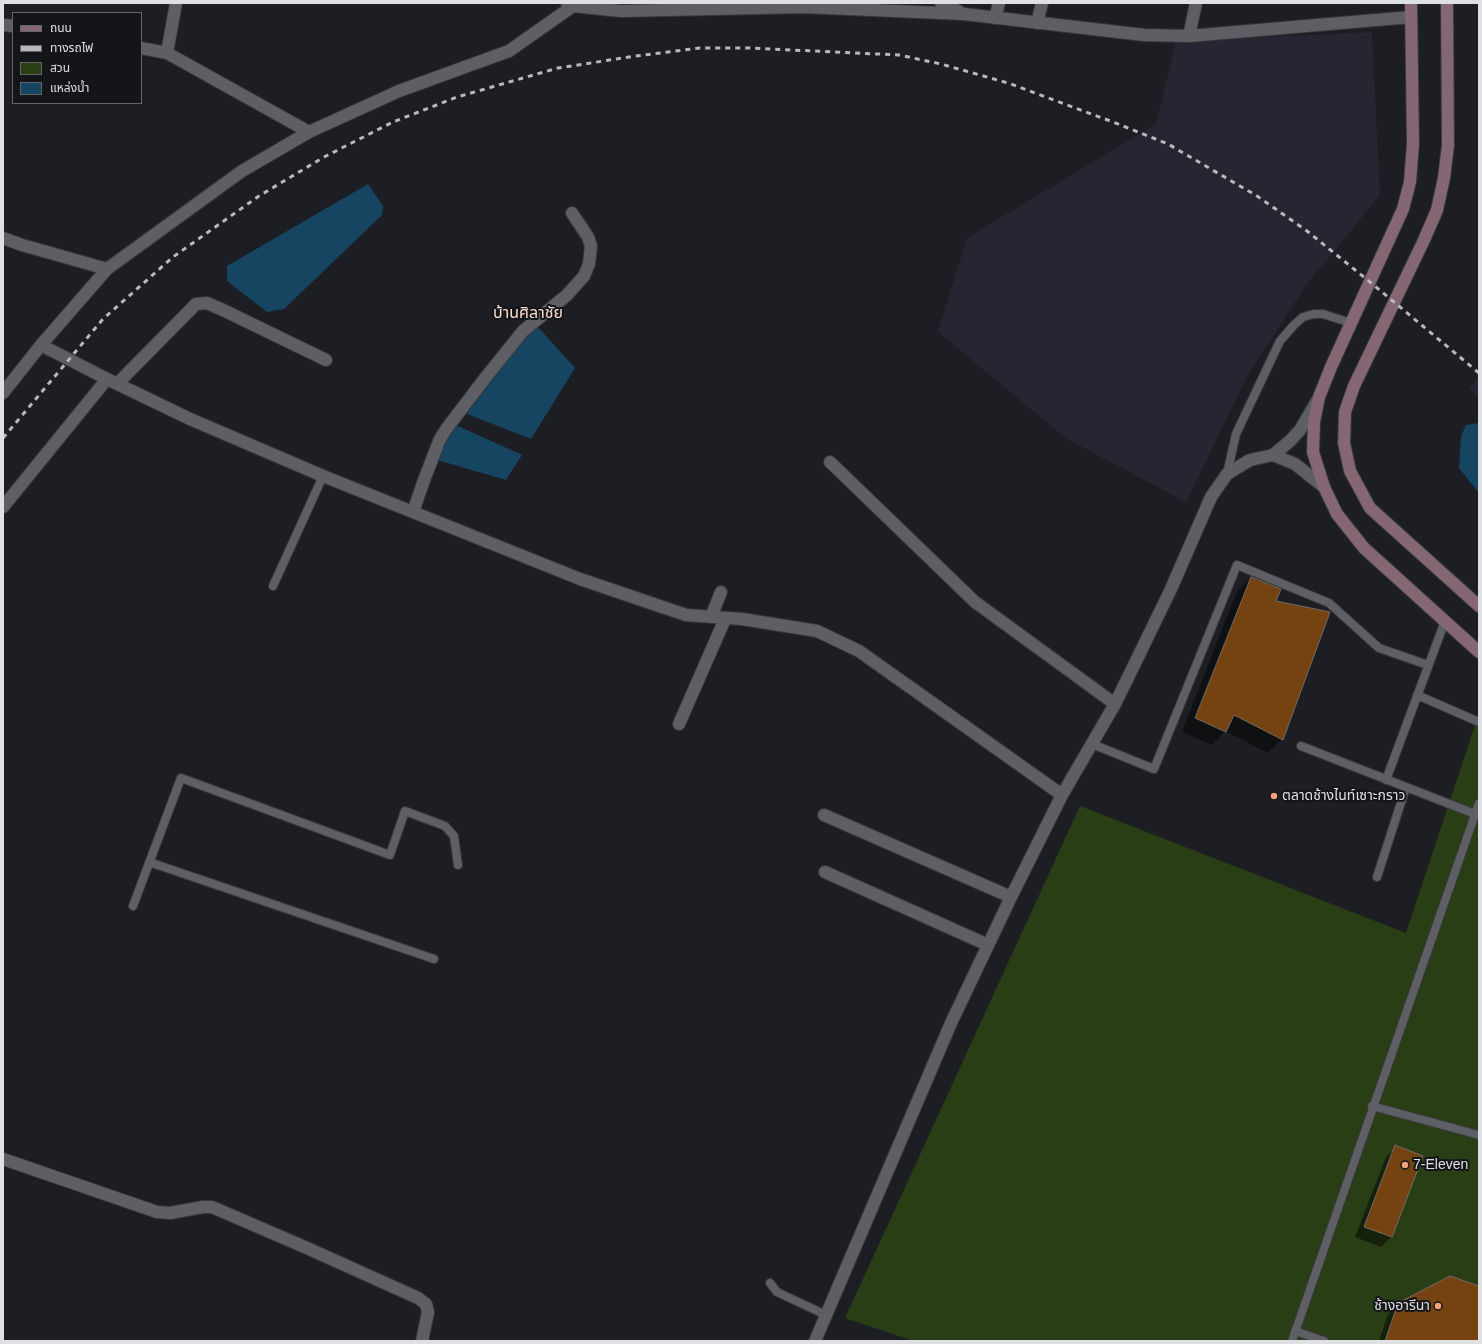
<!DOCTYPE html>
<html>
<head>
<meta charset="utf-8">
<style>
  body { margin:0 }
  #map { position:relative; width:1482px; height:1344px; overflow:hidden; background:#1d1e23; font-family:Arial,"Noto Sans Thai",sans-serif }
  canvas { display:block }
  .frame { position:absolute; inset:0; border:4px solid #dfe0e3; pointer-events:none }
  .legend { position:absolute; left:12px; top:12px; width:130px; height:92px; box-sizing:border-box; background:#141519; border:1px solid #65666a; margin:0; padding:5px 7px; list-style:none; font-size:12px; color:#dfe0e3 }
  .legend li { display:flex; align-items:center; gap:8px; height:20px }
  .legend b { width:20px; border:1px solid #65666a }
</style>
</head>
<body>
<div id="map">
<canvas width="1482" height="1344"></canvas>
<div class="frame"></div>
<ul class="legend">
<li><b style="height:5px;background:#846772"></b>ถนน</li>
<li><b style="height:5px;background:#b8b9bd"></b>ทางรถไฟ</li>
<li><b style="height:11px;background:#293e15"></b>สวน</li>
<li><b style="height:11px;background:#154561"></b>แหล่งน้ำ</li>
</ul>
</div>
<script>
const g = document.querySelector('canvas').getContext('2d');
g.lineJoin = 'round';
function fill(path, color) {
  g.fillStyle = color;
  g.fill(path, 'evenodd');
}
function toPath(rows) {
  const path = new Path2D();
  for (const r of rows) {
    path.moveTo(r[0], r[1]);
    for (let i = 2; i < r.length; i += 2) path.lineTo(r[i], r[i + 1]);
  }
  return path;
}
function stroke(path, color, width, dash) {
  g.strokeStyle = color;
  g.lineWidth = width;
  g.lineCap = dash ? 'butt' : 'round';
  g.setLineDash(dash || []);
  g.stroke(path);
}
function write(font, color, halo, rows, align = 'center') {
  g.font = font + ' Arial,"Noto Sans Thai",sans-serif';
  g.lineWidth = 4;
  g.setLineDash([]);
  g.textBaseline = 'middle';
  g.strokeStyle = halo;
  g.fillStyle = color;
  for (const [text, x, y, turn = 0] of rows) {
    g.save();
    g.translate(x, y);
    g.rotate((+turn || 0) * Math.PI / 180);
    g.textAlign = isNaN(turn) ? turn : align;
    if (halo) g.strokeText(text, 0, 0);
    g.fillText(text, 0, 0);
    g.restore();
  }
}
const built = toPath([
  [1372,32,1380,195,1306,285,1248,375,1186,502,1067,439,938,332,967,238,1156,124,1176,41],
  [1479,376,1479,399,1469,389]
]);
const green = toPath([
  [1475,725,1479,728,1479,1341,914,1341,845,1318,1080,806,1406,933]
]);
const water = toPath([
  [368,184,383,206,382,215,284,309,267,312,227,281,227,266],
  [537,326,575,368,531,439,467,414,518,335],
  [447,421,522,455,506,480,427,457],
  [1479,423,1479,493,1459,468,1461,436,1466,425]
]);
const shadow = toPath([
  [1251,578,1274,602,1329,613,1282,739,1268,753,1225,731,1212,745,1182,732,1237,591],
  [1396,1147,1391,1237,1381,1247,1355,1237,1386,1157],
  [1479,1287,1479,1341,1379,1341,1388,1314,1399,1304]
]);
const building = toPath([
  [1251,577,1281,589,1276,601,1330,612,1283,740,1234,715,1226,732,1195,718,1251,577],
  [1395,1145,1423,1156,1392,1237,1364,1227,1395,1145],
  [1450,1276,1479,1286,1479,1341,1385,1341,1398,1303,1450,1276]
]);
const lane = toPath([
  [1227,474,1236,434,1280,341,1294,325,1303,317,1314,314,1323,314,1351,323],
  [273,586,323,476],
  [1417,695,1479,722],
  [1092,744,1154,769,1237,565,1329,603,1379,648,1428,665],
  [1301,746,1475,814],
  [1386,780,1445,621],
  [149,862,434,959],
  [1377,877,1406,787],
  [133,906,181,778,390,855,405,811,445,826,454,836,458,865],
  [1372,1106,1479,1135],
  [770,1283,777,1292,826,1315],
  [1295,1331,1324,1341],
  [1292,1341,1479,803]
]);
const street = toPath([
  [567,3,573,6,621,11,803,7,964,14,1144,35,1189,36,1411,17],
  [941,3,960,12],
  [995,18,999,3],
  [1037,23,1042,3],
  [3,25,13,26],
  [1189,36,1196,3],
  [141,48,167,53,176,3],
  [167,53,309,132],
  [3,238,22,245,107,269,242,171,309,132,399,91,509,51,573,6],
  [41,345,107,379,190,419,323,476,580,579,686,615,742,619,817,631,859,651,1062,795],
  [117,384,196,304,207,303,223,310,326,360],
  [3,393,41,345,107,269],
  [1273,455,1295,464,1324,487],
  [830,462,975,602,1115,704],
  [3,507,107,379],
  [413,512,424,480,440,439,447,428,486,377,523,331,567,295,584,276,589,264,591,246,588,237,572,213],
  [711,617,721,592],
  [679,724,725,619],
  [824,815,1011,897],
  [825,872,988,945],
  [3,1159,157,1212,170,1213,203,1207,212,1207,307,1248,418,1298,426,1304,428,1312,422,1341],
  [815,1341,951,1023,1011,897,1062,795,1115,704,1138,657,1171,589,1211,497,1227,474,1250,460,1273,455,1290,441,1300,430,1317,401]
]);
const secondary = toPath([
  [1411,3,1413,144,1410,182,1403,209,1331,367,1319,397,1314,422,1313,452,1324,487,1337,514,1364,548,1479,652],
  [1447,3,1448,145,1444,178,1437,210,1424,240,1354,386,1345,412,1344,443,1350,471,1370,508,1479,606]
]);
const rail = toPath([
  [3,438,103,319,173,257,259,196,324,157,393,122,457,97,558,68,636,56,700,48,749,48,899,55,941,64,1008,83,1113,122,1168,144,1257,196,1307,231,1370,282,1479,373]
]);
const markers = [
  [1274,796,4,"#f1a27b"],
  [1405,1165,4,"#f1a27b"],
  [1438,1306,4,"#f1a27b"]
];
const poiNames = [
  ["ตลาดช้างไนท์เซาะกราว",1282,796],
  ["7-Eleven",1413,1165],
  ["ช้างอารีนา",1430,1306,"right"]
];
const quarterNames = [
  ["บ้านศิลาชัย",528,314]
];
fill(built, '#252631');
fill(green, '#293e15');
fill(water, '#154561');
fill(shadow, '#0007');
fill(building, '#754312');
stroke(building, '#716b67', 1);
stroke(lane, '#37383b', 10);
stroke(street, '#37383b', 14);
stroke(secondary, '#37383b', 14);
stroke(lane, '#5e5f65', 8);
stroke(street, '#5e5f65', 12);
stroke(secondary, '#846772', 12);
stroke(rail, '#b8b9bd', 3, [5, 5]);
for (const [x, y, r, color] of markers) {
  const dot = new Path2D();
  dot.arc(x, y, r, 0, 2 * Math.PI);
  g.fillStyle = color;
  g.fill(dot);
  stroke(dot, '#141519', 1.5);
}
write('14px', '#dfe0e3', '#141519', poiNames, 'left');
write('16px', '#fcddce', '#141519', quarterNames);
</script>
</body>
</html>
